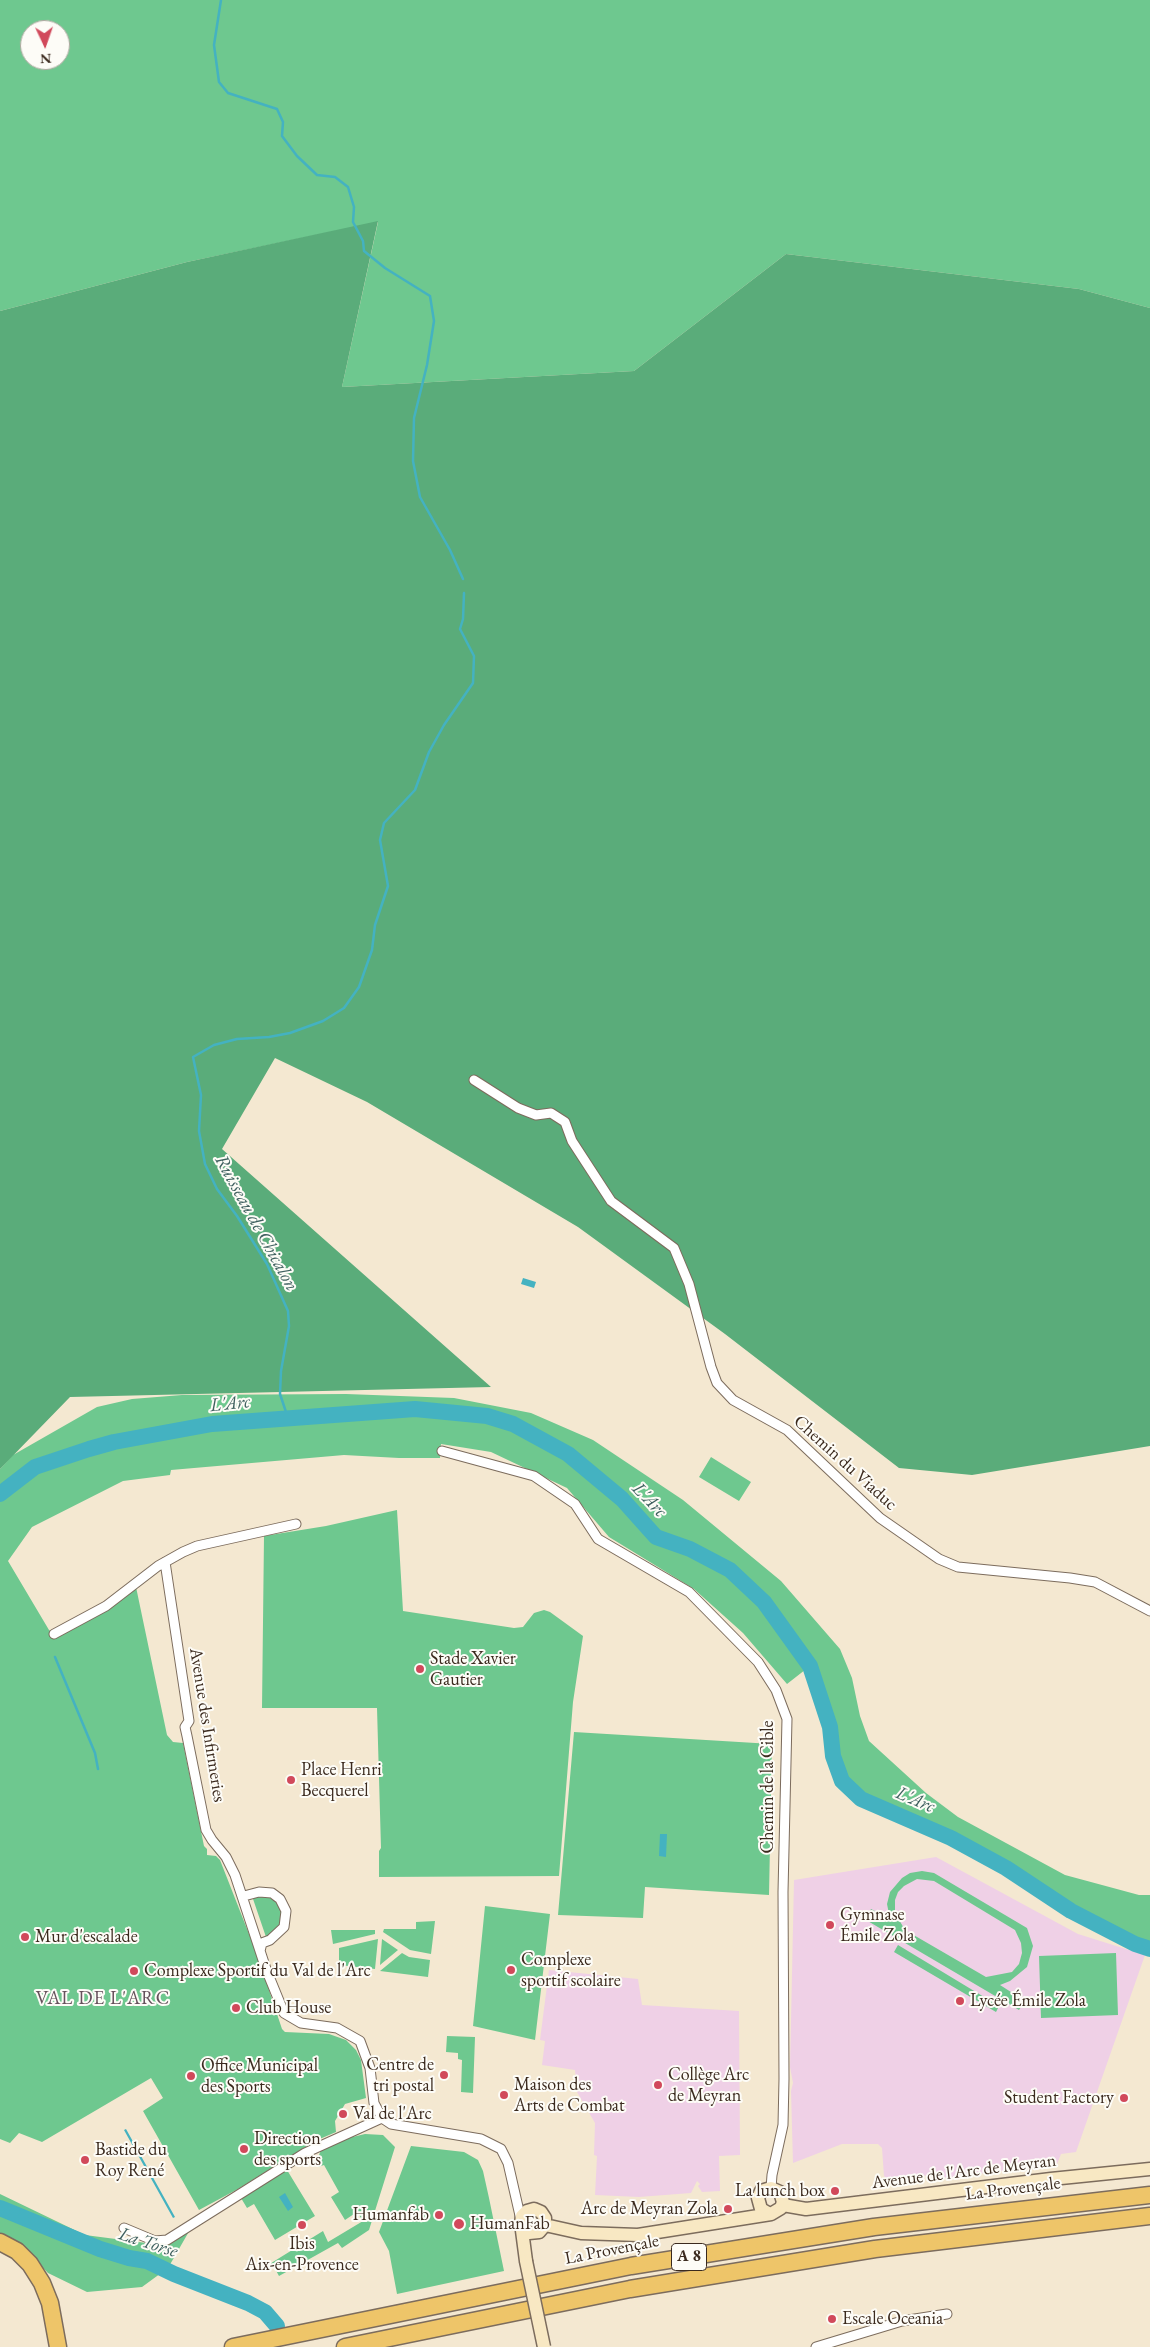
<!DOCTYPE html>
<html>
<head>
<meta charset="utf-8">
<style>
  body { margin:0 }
  #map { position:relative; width:1150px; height:2347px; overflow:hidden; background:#f4e8d1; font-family:"EB Garamond",serif }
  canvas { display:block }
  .north { position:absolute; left:20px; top:20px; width:50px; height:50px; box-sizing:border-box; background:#fdfcf7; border:1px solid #afa8a0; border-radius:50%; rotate:177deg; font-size:14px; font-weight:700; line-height:20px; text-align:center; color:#3b2a1e }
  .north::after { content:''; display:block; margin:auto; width:18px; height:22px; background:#d1495b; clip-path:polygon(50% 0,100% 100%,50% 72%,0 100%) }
</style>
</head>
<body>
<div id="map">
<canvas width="1150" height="2347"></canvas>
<div class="north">N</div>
</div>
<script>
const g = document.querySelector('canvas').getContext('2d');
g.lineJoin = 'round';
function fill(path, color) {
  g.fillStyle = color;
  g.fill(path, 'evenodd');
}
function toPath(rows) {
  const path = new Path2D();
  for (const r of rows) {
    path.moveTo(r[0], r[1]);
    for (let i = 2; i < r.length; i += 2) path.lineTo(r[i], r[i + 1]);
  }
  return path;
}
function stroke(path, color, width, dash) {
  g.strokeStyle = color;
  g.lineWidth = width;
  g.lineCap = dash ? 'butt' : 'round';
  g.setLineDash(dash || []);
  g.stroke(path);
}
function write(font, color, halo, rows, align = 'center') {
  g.font = font + ' "EB Garamond",serif';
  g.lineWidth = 4;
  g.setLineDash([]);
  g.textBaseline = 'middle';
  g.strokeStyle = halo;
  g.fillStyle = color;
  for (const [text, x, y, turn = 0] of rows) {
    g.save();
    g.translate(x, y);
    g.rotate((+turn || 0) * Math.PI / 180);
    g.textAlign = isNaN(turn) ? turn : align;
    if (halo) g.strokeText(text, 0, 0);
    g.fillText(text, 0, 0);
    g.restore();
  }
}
const built = toPath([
  [936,1857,1078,1934,1145,1955,1076,2152,1061,2154,1057,2164,947,2178,934,2174,890,2182,884,2176,882,2148,878,2144,842,2144,793,2163,791,2091,793,2083,790,2067,794,1880],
  [549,1970,638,1979,642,2005,739,2011,740,2155,719,2156,720,2191,702,2192,698,2186,700,2184,697,2181,691,2193,639,2197,595,2195,597,2156,594,2155,595,2123,577,2092,575,2070,542,2065,545,2041,540,2040]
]);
const green = toPath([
  [0,0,1150,0,1150,308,1079,289,786,254,634,371,342,387,378,222,187,262,0,311],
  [30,30,60,30,60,60,30,60],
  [346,1394,454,1398,531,1413,593,1440,683,1500,781,1581,840,1649,852,1678,860,1716,869,1741,926,1793,958,1817,1065,1875,1139,1895,1150,1895,1150,1949,1135,1944,1071,1911,1006,1868,942,1834,861,1799,842,1781,833,1756,830,1727,810,1666,787,1684,743,1633,694,1589,609,1537,567,1488,491,1452,441,1444,440,1458,399,1458,344,1455,171,1470,170,1475,123,1481,32,1527,8,1561,49,1630,55,1635,116,1604,136,1587,167,1735,173,1742,183,1743,204,1846,207,1849,207,1855,216,1856,220,1860,258,1957,282,2029,285,2032,329,2034,346,2040,356,2050,361,2060,366,2098,345,2104,335,2121,336,2132,315,2141,238,2189,199,2210,143,2111,163,2098,151,2078,42,2142,19,2133,10,2143,0,2139,0,1469,13,1455,97,1407,132,1399,182,1395],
  [711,1457,751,1482,739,1501,699,1477],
  [397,1510,403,1611,514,1628,523,1627,534,1613,544,1610,550,1612,583,1636,573,1702,559,1876,379,1877,379,1851,381,1848,377,1708,262,1708,264,1536,326,1526],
  [574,1732,772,1744,769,1895,645,1887,643,1918,558,1915],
  [922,1871,934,1873,1027,1928,1033,1946,1027,1967,1010,1981,1000,1985,1025,2001,1019,2010,866,1920,871,1909,890,1919,887,1904,890,1892,902,1878,910,1873],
  [917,1879,934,1881,1015,1930,1021,1943,1022,1953,1019,1964,1012,1972,986,1977,905,1930,895,1913,895,1900,898,1892,904,1886],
  [252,1896,267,1896,278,1903,281,1910,282,1917,280,1927,266,1937],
  [485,1906,550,1914,535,2040,473,2026],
  [435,1921,431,1954,410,1950,383,1932,384,1929,416,1929,416,1922],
  [331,1930,375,1930,375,1934,333,1944],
  [378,1939,375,1969,339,1965,339,1948],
  [382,1939,398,1950,380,1965],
  [898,1945,999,2006,996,2012,894,1952],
  [402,1953,409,1957,430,1960,428,1977,380,1971],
  [1116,1953,1118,2015,1041,2018,1039,1956],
  [447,2036,475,2037,473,2093,461,2092,462,2060,458,2059,458,2053,446,2052],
  [365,2134,383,2135,395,2147,369,2230,342,2248,338,2243,279,2276,273,2265,269,2268,268,2265,323,2231,328,2242,363,2221,357,2212,345,2220,331,2197,339,2192,324,2165,318,2167,316,2163,321,2150,340,2140],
  [411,2146,464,2152,478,2160,483,2171,489,2198,504,2271,397,2294,389,2251,379,2232],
  [287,2170,315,2216,275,2240,254,2204,247,2208,241,2198],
  [0,2194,85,2235,154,2244,191,2228,168,2268,142,2287,87,2292,48,2273,17,2241,0,2234]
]);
const forest = toPath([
  [378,221,342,387,634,371,786,254,1079,289,1150,308,1150,1446,972,1475,899,1468,725,1334,578,1227,367,1102,275,1058,222,1149,491,1387,70,1397,0,1469,0,311,187,262]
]);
const water = toPath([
  [523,1278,536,1282,534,1288,521,1284],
  [660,1834,667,1834,666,1857,659,1856],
  [126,2129,175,2217,173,2218,124,2130],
  [285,2193,293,2207,288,2211,279,2197]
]);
const stream = toPath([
  [221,0,214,45,219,82,228,93,277,109,283,122,282,136,297,156,317,175,335,177,348,187,354,207,353,222,363,241,364,251,385,268,430,296,434,321,427,365,414,418,413,461,420,497,450,550,463,579],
  [288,1418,280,1394,281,1371,289,1326,288,1311,267,1264,237,1216,217,1189,205,1164,199,1131,201,1095,193,1057,214,1045,237,1039,269,1037,290,1033,323,1021,344,1008,359,987,372,950,375,925,388,886,380,840,384,823,415,790,429,752,444,725,473,683,474,656,460,629,463,619,464,593],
  [55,1657,95,1753,98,1769]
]);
const river = toPath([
  [0,1494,35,1467,89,1449,114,1442,212,1424,415,1409,487,1416,513,1424,568,1454,622,1499,656,1537,690,1549,730,1570,764,1602,810,1666,830,1727,833,1756,842,1781,861,1799,951,1838,1006,1868,1071,1911,1135,1944,1150,1949],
  [0,2208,100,2249,129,2258,147,2261,174,2274,248,2303,265,2312,277,2326]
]);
const street = toPath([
  [474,1080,518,1108,536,1115,551,1113,565,1122,572,1141,611,1201,674,1248,689,1284,711,1367,717,1383,733,1400,787,1430,880,1518,939,1559,958,1567,1070,1578,1095,1582,1150,1611],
  [442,1451,534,1476,575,1504,598,1539,689,1592,758,1662,776,1690,787,1719,783,1892,784,2079,783,2125,772,2175,771,2188],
  [165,1562,189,1721,185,1727,187,1736,206,1830,212,1840,226,1857,235,1875,266,1969,284,2013,301,2023,337,2028,360,2041,370,2068,374,2103,382,2118,391,2124,481,2139,501,2149,508,2163,521,2220],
  [54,1634,106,1606,158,1566,183,1552,197,1546,296,1524],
  [244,1896,259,1892,272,1893,280,1899,286,1911,284,1927,270,1940,262,1943,260,1951],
  [124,2228,155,2241,167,2240,305,2153,382,2118],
  [816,2347,902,2321,947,2314]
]);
const secondary = toPath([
  [783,2205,806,2209,1051,2179,1150,2169],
  [545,2225,581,2233,638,2235,771,2214,781,2208,783,2202,780,2192,771,2188,761,2191,758,2198,761,2209,768,2213],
  [522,2226,529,2233,539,2232,545,2225,545,2218,541,2212,534,2209,527,2211,522,2216,521,2223,526,2261]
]);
const highway = toPath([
  [0,2242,17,2251,30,2264,42,2283,50,2303,58,2347],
  [233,2347,631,2266,874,2227,1150,2195],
  [345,2347,630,2289,875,2249,1150,2216]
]);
const secondaryBridge = toPath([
  [526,2261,544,2347]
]);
const markers = [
  [420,1669,5,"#d1495b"],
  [291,1780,5,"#d1495b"],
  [830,1925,5,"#d1495b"],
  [25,1937,5,"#d1495b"],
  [511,1970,5,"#d1495b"],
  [134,1971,5,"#d1495b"],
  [960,2001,5,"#d1495b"],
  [236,2008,5,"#d1495b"],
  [444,2075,5,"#d1495b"],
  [191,2076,5,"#d1495b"],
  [658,2085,5,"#d1495b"],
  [504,2095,5,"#d1495b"],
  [1124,2098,5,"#d1495b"],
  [343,2114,5,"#d1495b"],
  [244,2149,5,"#d1495b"],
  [85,2160,5,"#d1495b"],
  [835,2191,5,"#d1495b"],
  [728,2209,5,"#d1495b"],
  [439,2215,5,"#d1495b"],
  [459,2224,6,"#d1495b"],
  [302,2225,5,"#d1495b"],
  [832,2319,5,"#d1495b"]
];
const shields = [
  [689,2257,35]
];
const shieldNames = [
  ["A 8",689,2257]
];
const streetNames = [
  ["Chemin du Viaduc",845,1463,42],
  ["Avenue des Infirmeries",207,1725,81],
  ["Chemin de la Cible",768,1787,-90],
  ["Avenue de l'Arc de Meyran",964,2172,-7],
  ["La Provençale",1013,2189,-7],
  ["La Provençale",612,2250,-11]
];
const poiNames = [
  ["Stade Xavier",430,1659],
  ["Gautier",430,1680],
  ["Place Henri",301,1770],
  ["Becquerel",301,1791],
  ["Gymnase",840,1915],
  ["Émile Zola",840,1936],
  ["Mur d'escalade",35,1937],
  ["Complexe",521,1960],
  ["sportif scolaire",521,1981],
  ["Complexe Sportif du Val de l'Arc",144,1971],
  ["Lycée Émile Zola",970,2001],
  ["Club House",246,2008],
  ["Centre de",434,2065,"right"],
  ["tri postal",434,2086,"right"],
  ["Office Municipal",201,2066],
  ["des Sports",201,2087],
  ["Collège Arc",668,2075],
  ["de Meyran",668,2096],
  ["Maison des",514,2085],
  ["Arts de Combat",514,2106],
  ["Student Factory",1114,2098,"right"],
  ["Val de l'Arc",353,2114],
  ["Direction",254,2139],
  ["des sports",254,2160],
  ["Bastide du",95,2150],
  ["Roy René",95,2171],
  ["La lunch box",825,2191,"right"],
  ["Arc de Meyran Zola",718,2209,"right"],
  ["Humanfab",429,2215,"right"],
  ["HumanFab",470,2224],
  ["Ibis",302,2244,"center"],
  ["Aix-en-Provence",302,2265,"center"],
  ["Escale Oceania",842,2319]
];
const waterNames = [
  ["Ruisseau de Chicalon",256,1223,61],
  ["L'Arc",230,1404,-6],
  ["L'Arc",649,1500,46],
  ["L'Arc",915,1800,23],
  ["La Torse",148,2243,18]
];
const neighbourhoodNames = [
  ["VAL DE L'ARC",103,1999]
];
fill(built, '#efd0e6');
fill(green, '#6ec88f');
fill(forest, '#5aac7a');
fill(water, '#44b2c1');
stroke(stream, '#44b2c1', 2.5);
stroke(river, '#44b2c1', 16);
stroke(street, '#7c6c5d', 11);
stroke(secondary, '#7c6c5d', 15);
stroke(highway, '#7c6c5d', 19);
stroke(street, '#fff', 9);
stroke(secondary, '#f8e8c3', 12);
stroke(highway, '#eec569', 16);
stroke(secondaryBridge, '#7c6c5d', 15, []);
stroke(secondaryBridge, '#f8e8c3', 12);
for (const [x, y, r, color] of markers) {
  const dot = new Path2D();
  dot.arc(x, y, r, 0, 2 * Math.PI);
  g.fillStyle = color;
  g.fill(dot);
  stroke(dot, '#fdfcf7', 2);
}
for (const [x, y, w] of shields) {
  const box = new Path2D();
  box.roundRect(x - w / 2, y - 13.5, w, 27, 4);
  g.fillStyle = '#fdfcf7';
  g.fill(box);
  stroke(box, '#3b2a1e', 1);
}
write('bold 16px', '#3b2a1e', null, shieldNames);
write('18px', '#3b2a1e', '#fdfcf7', streetNames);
write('18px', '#3b2a1e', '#fdfcf7', poiNames, 'left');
write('italic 19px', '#3f605f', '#fdfcf7', waterNames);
g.letterSpacing = '1px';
write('19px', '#66515c', '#fdfcf7', neighbourhoodNames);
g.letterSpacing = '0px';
</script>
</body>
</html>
